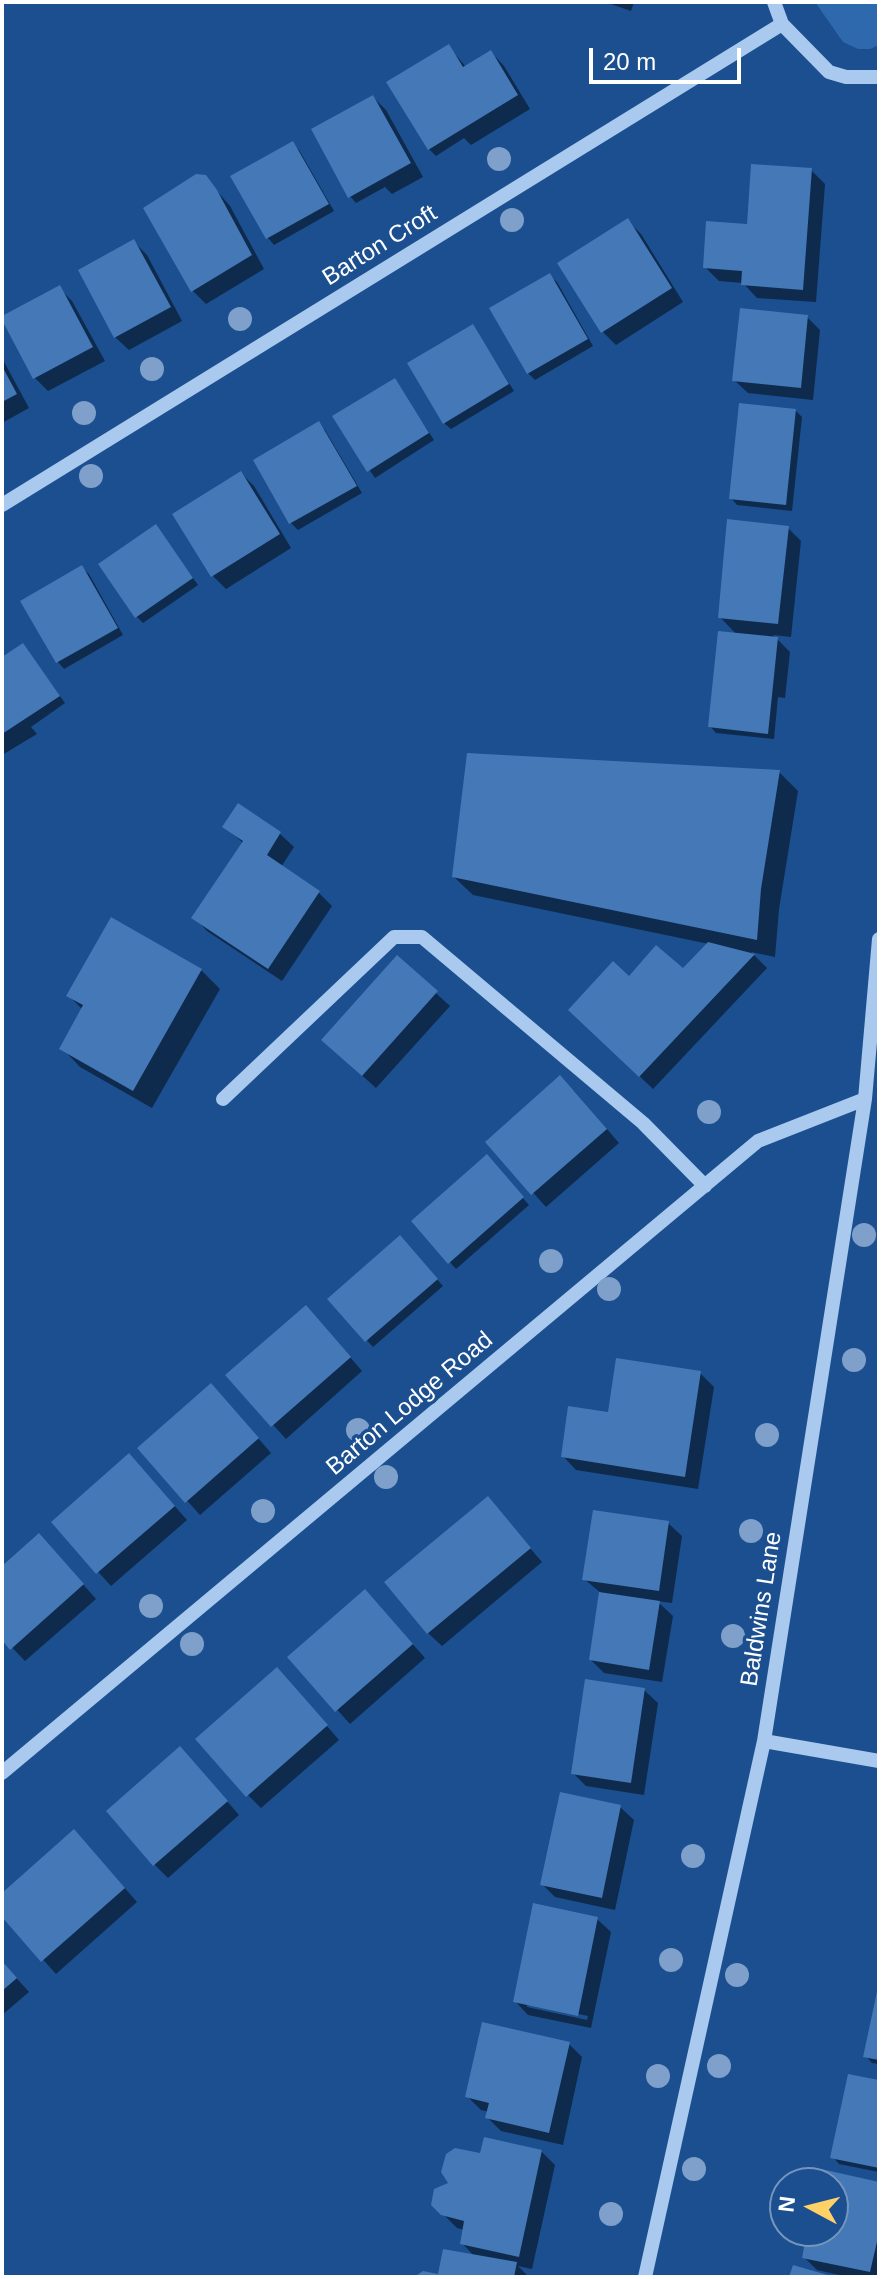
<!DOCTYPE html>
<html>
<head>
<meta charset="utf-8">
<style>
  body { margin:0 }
  #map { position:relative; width:881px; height:2279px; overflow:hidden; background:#1b4f8f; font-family:Helvetica,sans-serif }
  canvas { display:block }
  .frame { position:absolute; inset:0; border:4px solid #fff; pointer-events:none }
  .north { position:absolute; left:769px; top:2167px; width:80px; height:80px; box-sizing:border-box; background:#1b4f8f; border:2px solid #7695bc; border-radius:50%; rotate:277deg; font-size:22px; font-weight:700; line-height:32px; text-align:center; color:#fff }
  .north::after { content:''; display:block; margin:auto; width:28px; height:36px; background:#ffd166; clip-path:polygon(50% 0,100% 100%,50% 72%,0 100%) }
  .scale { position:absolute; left:589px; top:48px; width:152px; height:36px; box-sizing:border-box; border:4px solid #fff; border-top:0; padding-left:10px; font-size:24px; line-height:28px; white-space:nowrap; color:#fff; -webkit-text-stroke:6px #1b4f8f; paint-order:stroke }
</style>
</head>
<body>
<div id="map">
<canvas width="881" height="2279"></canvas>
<div class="frame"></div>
<div class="north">N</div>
<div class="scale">20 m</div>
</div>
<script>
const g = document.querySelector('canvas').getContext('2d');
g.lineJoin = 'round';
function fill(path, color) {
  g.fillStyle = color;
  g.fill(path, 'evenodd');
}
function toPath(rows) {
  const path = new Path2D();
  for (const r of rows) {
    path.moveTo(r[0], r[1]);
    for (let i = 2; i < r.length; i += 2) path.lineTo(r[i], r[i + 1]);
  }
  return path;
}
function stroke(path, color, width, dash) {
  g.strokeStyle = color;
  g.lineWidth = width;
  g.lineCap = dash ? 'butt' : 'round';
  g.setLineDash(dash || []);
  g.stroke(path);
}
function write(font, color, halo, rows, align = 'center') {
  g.font = font + ' Helvetica,sans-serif';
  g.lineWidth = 7;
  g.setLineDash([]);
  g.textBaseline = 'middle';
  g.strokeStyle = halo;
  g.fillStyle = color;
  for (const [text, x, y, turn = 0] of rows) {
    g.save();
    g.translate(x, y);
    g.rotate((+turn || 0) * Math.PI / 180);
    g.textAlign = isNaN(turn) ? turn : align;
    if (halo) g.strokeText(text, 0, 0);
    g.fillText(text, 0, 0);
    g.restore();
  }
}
const green = toPath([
  [815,2,879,2,879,45,870,49,858,49,843,42]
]);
const shadow = toPath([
  [605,2,634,2,631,11],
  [449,47,466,67,491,52,504,66,530,109,471,145,464,138,436,156,429,149],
  [373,97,386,110,423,177,392,194,385,187,356,203,350,196],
  [292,143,299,150,334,211,274,245,268,238,233,177],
  [811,170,825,184,816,302,757,298,743,283,719,281,705,267],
  [205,177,230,206,264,269,206,304,193,291,145,209],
  [628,221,641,234,683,302,616,345,603,332],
  [134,242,147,255,182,321,129,350,115,337],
  [550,276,557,282,593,346,535,380,528,373],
  [59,288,72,301,105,361,48,391,35,378,3,317],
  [807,317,820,330,813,400,748,393,734,380],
  [473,326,514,391,451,429,444,423],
  [2,358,29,408,2,423],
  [394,380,434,440,375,478,334,417],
  [795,410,802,417,792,511,737,505,731,498],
  [319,424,325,430,362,493,298,530,291,523,255,461],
  [241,473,254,486,291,548,226,589,213,576,174,515],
  [156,527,198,585,143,623,137,617],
  [788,528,801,541,791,637,773,635,790,652,785,698,778,697,774,739,716,733,710,726,737,635,720,617],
  [82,568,89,574,123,635,64,669,58,662,23,602],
  [23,645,65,703,31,727,37,734,2,755,2,660],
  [779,772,798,791,779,909,775,957,751,952,767,968,653,1089,584,1023,629,979,683,971,709,944,473,895,454,877],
  [239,806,280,834,294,847,281,867,319,893,332,906,282,981,207,931,194,917,243,843,225,826],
  [397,958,450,1006,376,1088,337,1053],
  [201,970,220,989,152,1108,80,1067,62,1048,83,1010,68,995],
  [574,1091,619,1143,546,1207,488,1142],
  [490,1161,529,1205,456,1269,414,1221],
  [406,1244,443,1286,373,1347,330,1299],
  [319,1321,362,1371,286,1439,228,1375],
  [700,1373,714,1387,698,1489,576,1470,563,1456,610,1414],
  [224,1399,271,1453,200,1515,140,1448],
  [142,1469,187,1520,111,1586,53,1522],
  [488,1499,542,1562,442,1646,428,1633],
  [668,1523,682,1536,672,1603,657,1601,673,1616,662,1682,604,1673,591,1660,601,1593,584,1579],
  [52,1549,96,1599,25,1661,2,1637,2,1568],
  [378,1605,425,1658,350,1724,290,1657],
  [290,1683,339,1740,261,1808,248,1795],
  [644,1690,658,1703,644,1795,586,1786,573,1773],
  [193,1762,239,1815,168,1878,154,1864],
  [620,1807,634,1820,615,1910,555,1897,542,1884],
  [87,1845,137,1902,56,1974,2,1914,2,1896],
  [597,1919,611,1932,591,2028,528,2015,515,2001],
  [527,2003,588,2016,587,2020,527,2007],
  [2,1962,29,1992,2,2015],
  [879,1990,879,2064,872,2063,866,2056],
  [569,2044,582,2057,563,2145,501,2131,488,2118,489,2112,481,2110,467,2096],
  [879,2082,879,2172,839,2164,833,2157],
  [541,2151,555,2165,532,2269,518,2266,529,2277,418,2277,440,2276,475,2257,462,2243,465,2230,457,2228,433,2204,450,2184,482,2156],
  [822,2171,879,2184,879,2277,848,2277,817,2270,804,2257,810,2231,833,2231,833,2183,820,2183]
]);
const building = toPath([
  [449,44,463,67,491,50,518,95,428,150,386,82],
  [373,95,411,163,348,198,311,129],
  [293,141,329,204,266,239,230,176],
  [751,164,812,168,803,290,741,285,742,271,703,268,706,221,747,224],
  [196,174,206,175,217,190,252,255,191,292,143,208],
  [628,218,672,288,601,333,557,263],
  [134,239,171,307,114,338,78,270],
  [550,273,588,339,527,374,489,308],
  [60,285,93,347,33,379,2,320,2,316],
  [740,308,808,315,801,388,732,381],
  [473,324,509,384,443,424,407,363],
  [2,366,17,394,2,402],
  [395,378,429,433,367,472,332,416],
  [739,403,796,409,786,505,729,499],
  [319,421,357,486,289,524,253,460],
  [241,471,280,534,211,577,172,514],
  [727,519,789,526,778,624,718,618],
  [156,524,193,578,135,618,98,564],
  [82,565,118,628,56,663,20,601],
  [718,631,778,637,768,734,708,727],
  [23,643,60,696,2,734,2,657],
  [467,753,780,770,761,889,757,940,452,877],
  [238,803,281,832,267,855,320,891,268,969,191,918,243,841,222,827],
  [111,917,202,969,133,1091,59,1049,83,1005,66,996],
  [708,942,755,954,639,1077,568,1010,613,961,629,976,656,945,683,968],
  [397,955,438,991,362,1076,321,1040],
  [560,1075,607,1129,531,1195,485,1142],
  [487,1154,524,1197,448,1264,411,1221],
  [400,1235,438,1279,365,1342,327,1299],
  [306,1305,351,1357,271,1427,225,1375],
  [616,1358,701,1371,685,1477,561,1457,568,1406,608,1412],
  [211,1383,259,1438,185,1503,137,1448],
  [129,1453,175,1506,96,1574,51,1522],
  [488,1496,531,1548,427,1634,384,1582],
  [593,1510,669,1521,659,1591,582,1580],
  [39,1533,84,1584,10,1650,2,1640,2,1566],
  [365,1589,413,1644,335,1712,287,1657],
  [599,1592,660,1601,649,1670,589,1660],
  [277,1667,328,1725,246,1797,195,1739],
  [585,1679,645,1688,631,1783,571,1774],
  [180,1746,228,1801,153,1866,106,1811],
  [560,1792,621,1805,602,1898,540,1885],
  [74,1829,125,1888,41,1962,2,1917,2,1893],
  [533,1903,598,1917,578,2016,513,2002],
  [2,1961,17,1978,2,1991],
  [878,1987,879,1987,879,2060,863,2057],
  [482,2022,570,2042,549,2133,485,2118,489,2103,465,2097],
  [848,2074,879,2080,879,2168,830,2158],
  [484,2137,542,2150,519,2257,460,2244,464,2221,441,2215,431,2205,434,2189,448,2183,441,2172,446,2154,455,2148,480,2153],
  [821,2169,879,2182,879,2233,870,2272,802,2258,807,2231,833,2231,833,2183,817,2183],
  [443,2249,517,2262,514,2277,414,2277,423,2271,438,2274],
  [793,2265,831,2276,831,2277,789,2277]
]);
const minor = toPath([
  [774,2,782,24,829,72,846,77,879,77],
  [2,505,782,24],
  [223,1099,394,937,422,937,643,1123,705,1186],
  [764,1741,879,1761],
  [2,1773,758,1141,865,1099],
  [645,2277,764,1741,865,1099,879,939]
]);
const trees = [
  [499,159],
  [512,220],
  [240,319],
  [152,369],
  [84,413],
  [91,476],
  [709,1112],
  [864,1235],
  [551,1261],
  [609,1289],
  [854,1360],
  [358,1430],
  [767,1435],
  [386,1477],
  [263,1511],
  [751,1531],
  [151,1606],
  [733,1636],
  [192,1644],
  [693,1856],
  [671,1960],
  [737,1975],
  [719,2066],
  [658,2076],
  [694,2169],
  [611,2214]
];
const streetNames = [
  ["Barton Croft",380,246,-32],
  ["Barton Lodge Road",410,1404,-40],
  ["Baldwins Lane",762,1609,-81]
];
fill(green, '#2e69ad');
fill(shadow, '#0007');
fill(building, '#4478b7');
stroke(minor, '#a9c9ee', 14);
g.fillStyle = '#7ea0ca';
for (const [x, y] of trees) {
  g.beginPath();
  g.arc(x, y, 12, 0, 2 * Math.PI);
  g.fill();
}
write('24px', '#fff', '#1b4f8f', streetNames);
</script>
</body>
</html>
